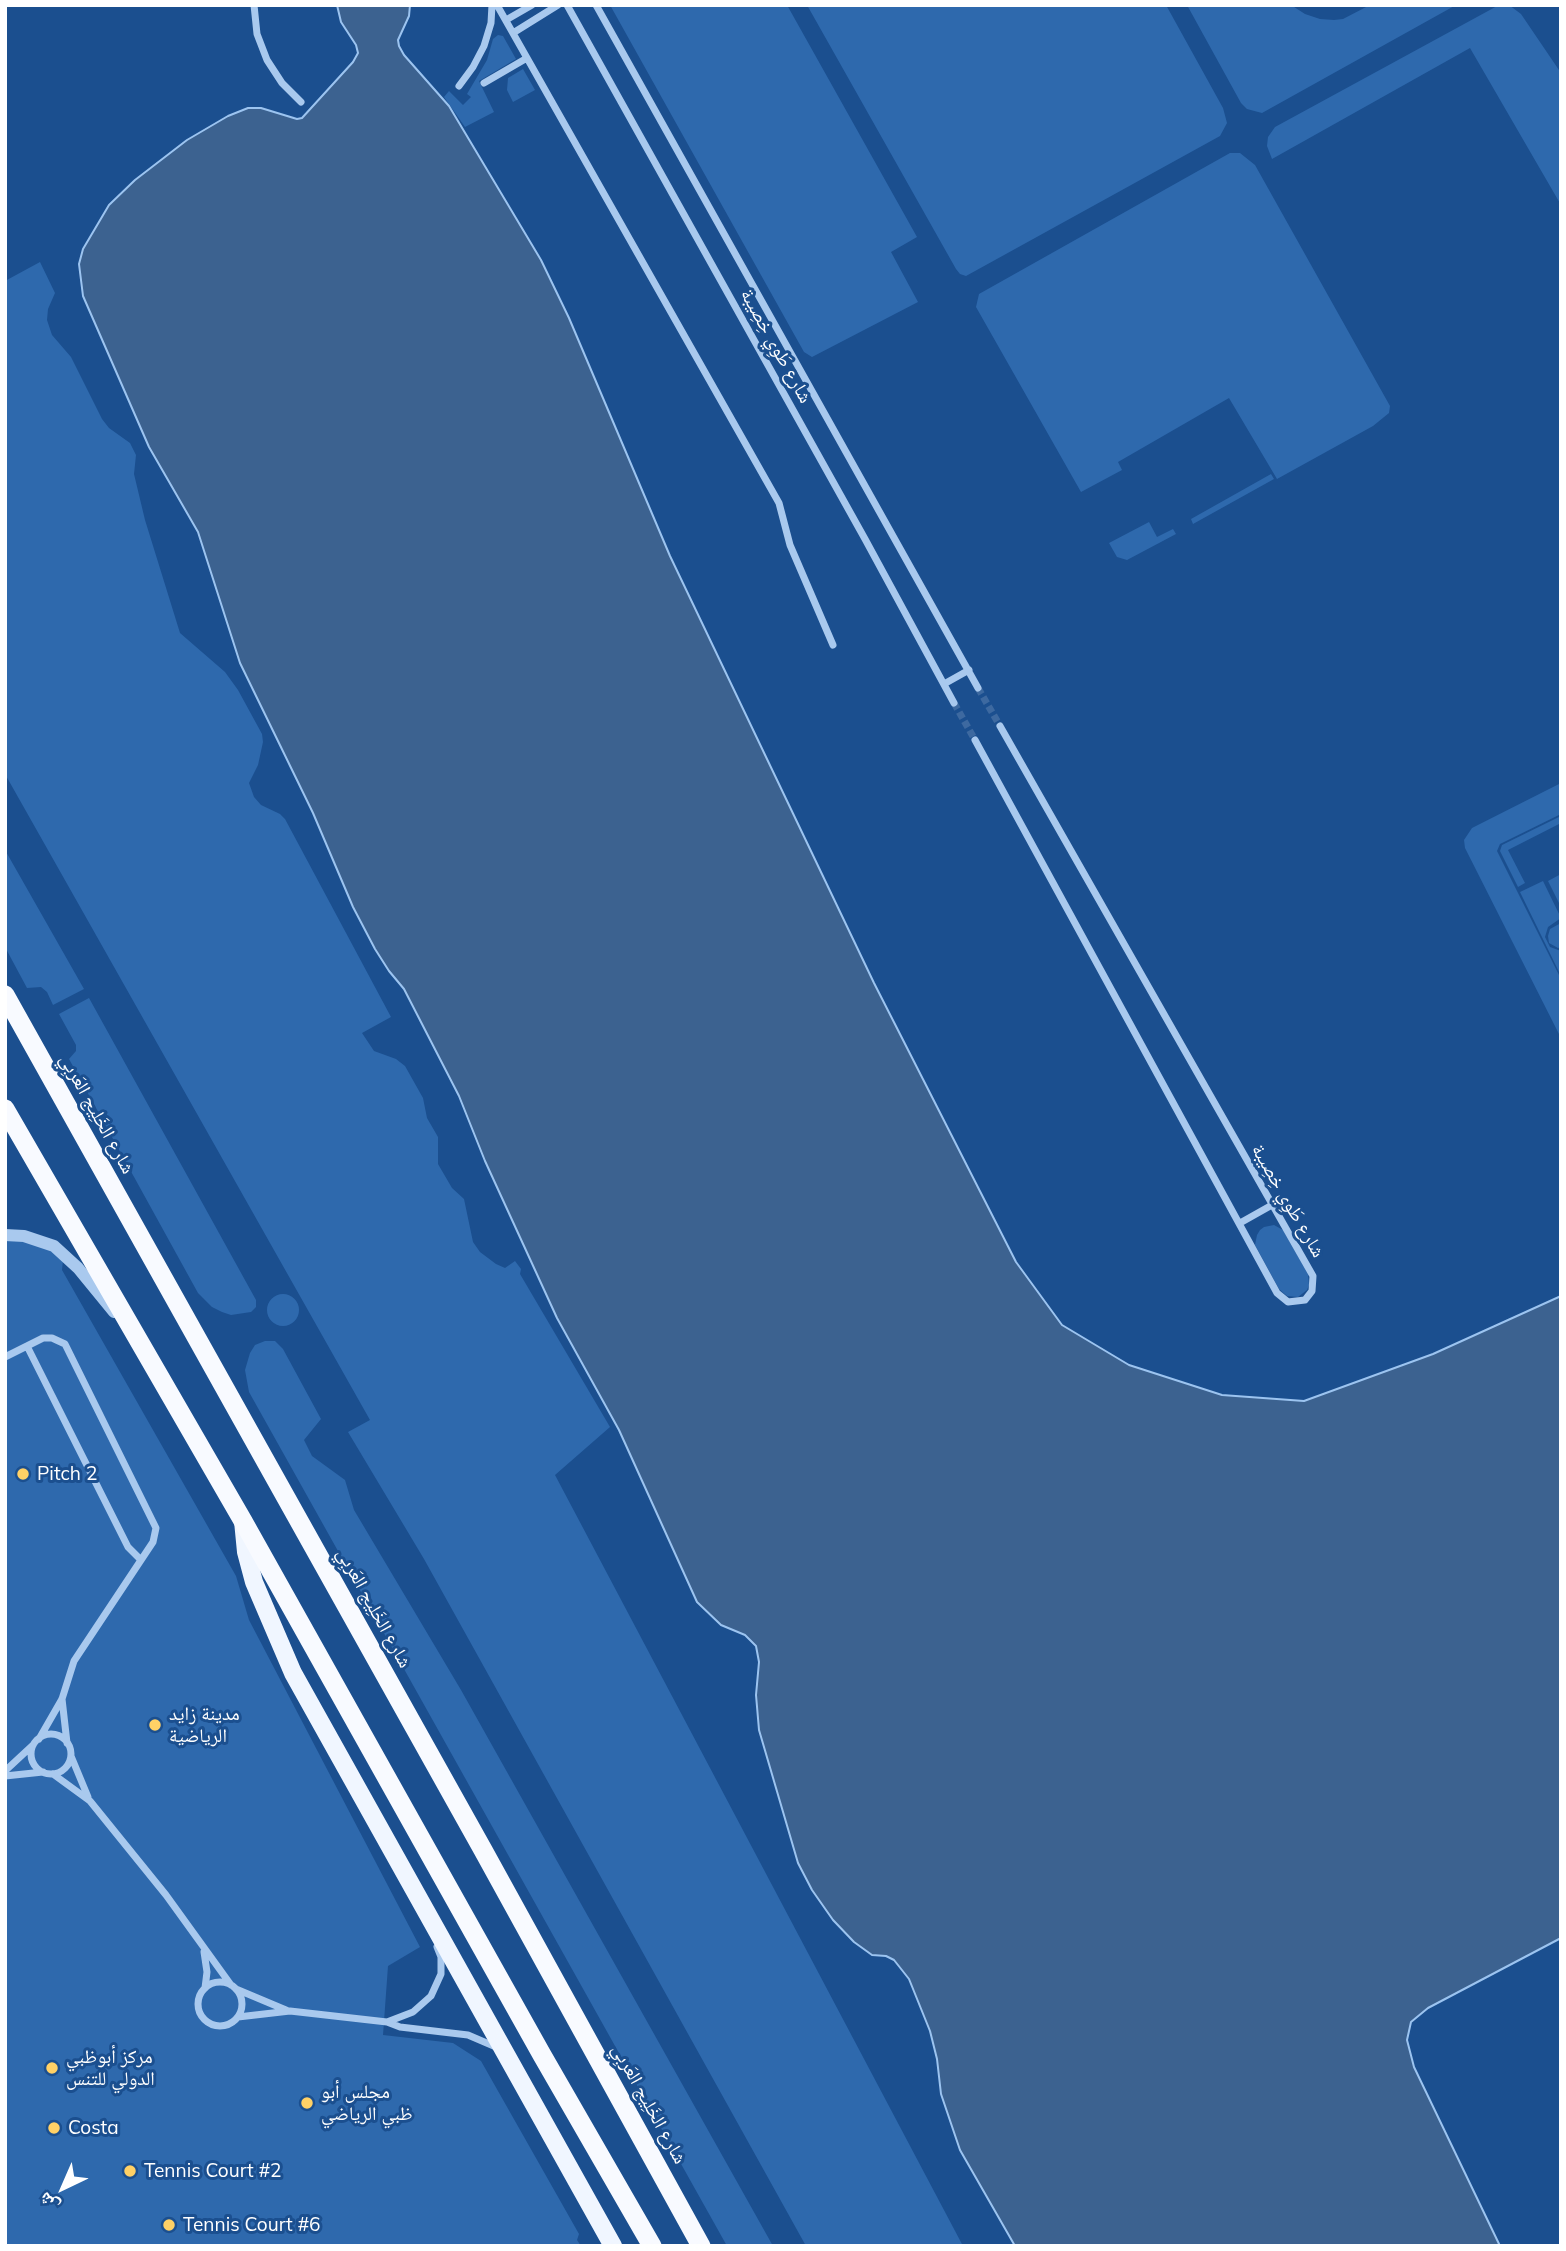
<!DOCTYPE html>
<html>
<head>
<meta charset="utf-8">
<style>
  body { margin:0 }
  #map { position:relative; width:1566px; height:2251px; overflow:hidden; background:#1b4f8f; font-family:Mulish,"Noto Naskh Arabic",sans-serif }
  canvas { display:block }
  .frame { position:absolute; inset:0; border:7px solid #fff; pointer-events:none }
  .north { position:absolute; left:28px; top:2153px; width:70px; height:70px; -webkit-text-stroke:5px #1b4f8f; paint-order:stroke; rotate:224deg; font-size:19px; font-weight:700; line-height:28px; text-align:center; color:#fff }
  .north::after { content:''; display:block; margin:auto; width:24px; height:32px; background:#fff; clip-path:polygon(50% 0,100% 100%,50% 72%,0 100%) }
</style>
</head>
<body>
<div id="map">
<canvas width="1566" height="2251"></canvas>
<div class="frame"></div>
<div class="north">ش</div>
</div>
<script>
const g = document.querySelector('canvas').getContext('2d');
g.lineJoin = 'round';
function fill(path, color) {
  g.fillStyle = color;
  g.fill(path, 'evenodd');
}
function toPath(rows) {
  const path = new Path2D();
  for (const r of rows) {
    if (r.length === 3) {
      path.moveTo(r[0] + r[2], r[1]);
      path.arc(r[0], r[1], r[2], 0, 2 * Math.PI);
      continue;
    }
    path.moveTo(r[0], r[1]);
    for (let i = 2; i < r.length; i += 2) path.lineTo(r[i], r[i + 1]);
  }
  return path;
}
function stroke(path, color, width, dash) {
  g.strokeStyle = color;
  g.lineWidth = width;
  g.lineCap = dash ? 'butt' : 'round';
  g.setLineDash(dash || []);
  g.stroke(path);
}
function write(font, color, halo, rows, align = 'center') {
  g.font = font + ' Mulish,"Noto Naskh Arabic",sans-serif';
  g.lineWidth = 6;
  g.setLineDash([]);
  g.textBaseline = 'middle';
  g.strokeStyle = halo;
  g.fillStyle = color;
  for (const [text, x, y, turn = 0] of rows) {
    g.save();
    g.translate(x, y);
    g.rotate((+turn || 0) * Math.PI / 180);
    g.textAlign = isNaN(turn) ? turn : align;
    if (halo) g.strokeText(text, 0, 0);
    g.fillText(text, 0, 0);
    g.restore();
  }
}
const green = toPath([
  [610,5,787,5,917,237,891,252,918,302,812,357,804,352],
  [807,5,1166,5,1223,108,1227,123,1220,136,966,276,960,274,956,269],
  [1187,5,1291,5,1305,14,1320,19,1334,20,1343,19,1370,5,1456,5,1262,113,1247,109,1241,103],
  [1499,5,1509,5,1521,14,1561,73,1561,205,1470,48,1272,159,1267,146,1268,137,1275,127],
  [498,35,503,36,516,59,479,81,494,112,465,127,444,97,449,91,463,105,471,97,467,94,487,60,493,39],
  [523,69,535,90,513,102,507,90,508,78],
  [1230,153,1240,153,1255,165,1390,406,1389,413,1373,426,1277,479,1229,398,1118,462,1122,470,1081,492,976,307,979,294],
  [40,262,55,293,48,309,47,320,52,335,71,357,102,419,109,428,130,443,136,455,134,474,145,520,180,633,225,672,238,690,262,734,263,742,258,765,249,783,254,797,261,805,280,814,285,819,391,1017,362,1033,374,1051,396,1059,405,1066,423,1098,427,1118,438,1137,438,1164,452,1188,464,1199,473,1242,480,1252,496,1264,505,1268,515,1261,521,1269,520,1274,610,1427,555,1475,963,2246,806,2246,424,1559,348,1432,370,1420,5,774,5,281],
  [1271,474,1274,479,1193,524,1191,519],
  [1149,522,1157,537,1173,529,1176,534,1127,560,1117,557,1109,543],
  [1561,783,1561,814,1500,844,1497,851,1561,979,1561,1038,1465,848,1464,840,1472,828],
  [1561,816,1561,823,1508,850,1525,883,1518,887,1500,851,1502,845],
  [5,850,84,989,53,1005,47,992,41,987,27,988,5,947],
  [1561,874,1561,907,1548,881],
  [1543,881,1561,918,1548,927,1545,937,1550,947,1561,951,1561,976,1520,892],
  [1561,923,1561,947,1558,948,1549,943,1548,936,1550,929],
  [89,998,256,1300,256,1307,251,1312,231,1315,222,1312,212,1307,198,1293,69,1059,76,1051,76,1045,59,1014],
  [1274,1225,1283,1230,1308,1274,1309,1285,1307,1290,1298,1297,1287,1296,1279,1289,1255,1245,1257,1235,1260,1230,1264,1227],
  [5,1240,22,1240,48,1248,63,1260,62,1270,236,1576,249,1620,420,1947,388,1966,383,2035,453,2043,481,2061,579,2234,577,2240,581,2246,5,2246],
  [283,1310,16],
  [265,1341,275,1341,283,1349,321,1419,304,1440,312,1456,345,1480,354,1510,461,1690,773,2246,727,2246,249,1392,245,1370,250,1353,255,1345]
]);
const water = toPath([
  [337,5,410,5,409,16,398,40,399,46,404,55,449,106,541,260,569,318,670,556,874,983,1016,1262,1062,1325,1129,1365,1222,1395,1304,1401,1433,1354,1561,1296,1561,1938,1428,2008,1411,2022,1407,2040,1414,2067,1500,2246,1015,2246,960,2150,941,2094,937,2059,930,2031,909,1979,894,1960,886,1956,872,1955,854,1942,833,1920,812,1890,798,1863,759,1730,756,1695,759,1662,756,1646,745,1635,721,1625,697,1602,619,1430,557,1318,485,1161,459,1096,404,989,389,971,375,949,353,907,313,813,240,663,198,532,149,447,83,296,79,264,83,249,109,205,135,180,187,140,228,116,248,108,261,108,297,119,302,118,353,62,358,53,356,45,341,22,337,5]
]);
const minorTunnel = toPath([
  [978,688,1000,726],
  [954,703,975,740]
]);
const minor = toPath([
  [254,5,257,34,267,60,282,83,301,102],
  [497,5,779,503,790,545,833,645],
  [567,5,865,539,954,703],
  [596,5,978,688],
  [506,20,532,5],
  [513,33,558,5],
  [484,83,527,58],
  [459,86,473,67,484,46,491,23,492,5],
  [944,684,969,670],
  [975,740,1277,1293,1288,1302,1305,1300,1312,1291,1313,1276,1000,726],
  [1240,1223,1272,1205],
  [27,1346,128,1547,141,1560],
  [5,1357,43,1338,52,1338,65,1344,156,1528,153,1542,74,1661,62,1699,39,1739],
  [62,1699,67,1743],
  [51,1754,20],
  [71,1756,88,1797],
  [5,1771,33,1745],
  [53,1774,90,1801,166,1895,231,1985],
  [5,1776,43,1772],
  [204,1952,207,1972,205,1988],
  [220,2004,22],
  [236,1989,286,2010],
  [238,2017,290,2011,387,2022,400,2027,468,2035,496,2047],
  [387,2022,413,2012,431,1996,441,1974,441,1957,437,1947]
]);
const tertiary = toPath([
  [5,1235,24,1236,54,1246,78,1268,114,1312]
]);
const primary = toPath([
  [243,1521,246,1552,254,1582,293,1673,613,2246]
]);
const trunk = toPath([
  [5,995,483,1850,701,2246],
  [5,1109,243,1521,542,2055,652,2246]
]);
const markers = [
  [23,1474,7,"#ffd166"],
  [155,1725,7,"#ffd166"],
  [52,2068,7,"#ffd166"],
  [307,2103,7,"#ffd166"],
  [54,2128,7,"#ffd166"],
  [130,2171,7,"#ffd166"],
  [169,2225,7,"#ffd166"]
];
const streetNames = [
  ["شارع طَوِي خِصِيبة",776,346,61],
  ["شارع الخَلِيج العَربِي",97,1114,61],
  ["شارع طَوِي خِصِيبة",1288,1201,60],
  ["شارع الخَلِيج العَربِي",374,1608,61],
  ["شارع الخَلِيج العَربِي",649,2104,61]
];
const poiNames = [
  ["Pitch 2",37,1474],
  ["مدينة زايد",169,1714],
  ["الرياضية",169,1736],
  ["مركز أبوظبي",66,2057],
  ["الدولي للتنس",66,2079],
  ["مجلس أبو",321,2092],
  ["ظبي الرياضي",321,2114],
  ["Costa",68,2128],
  ["Tennis Court #2",144,2171],
  ["Tennis Court #6",183,2225]
];
fill(green, '#2e69ad');
fill(water, '#3c6290');
stroke(water, '#9cc4f0', 2);
stroke(minorTunnel, '#3d69a0', 7, [7, 3.5]);
stroke(minor, '#a9c9ee', 7);
stroke(tertiary, '#a9c9ee', 12);
stroke(primary, '#f0f6ff', 18);
stroke(trunk, '#f8faff', 19);
for (const [x, y, r, color] of markers) {
  const dot = new Path2D();
  dot.arc(x, y, r, 0, 2 * Math.PI);
  g.fillStyle = color;
  g.fill(dot);
  stroke(dot, '#1b4f8f', 2.5);
}
write('19px', '#fff', '#1b4f8f', streetNames);
write('19px', '#fff', '#1b4f8f', poiNames, 'left');
</script>
</body>
</html>
